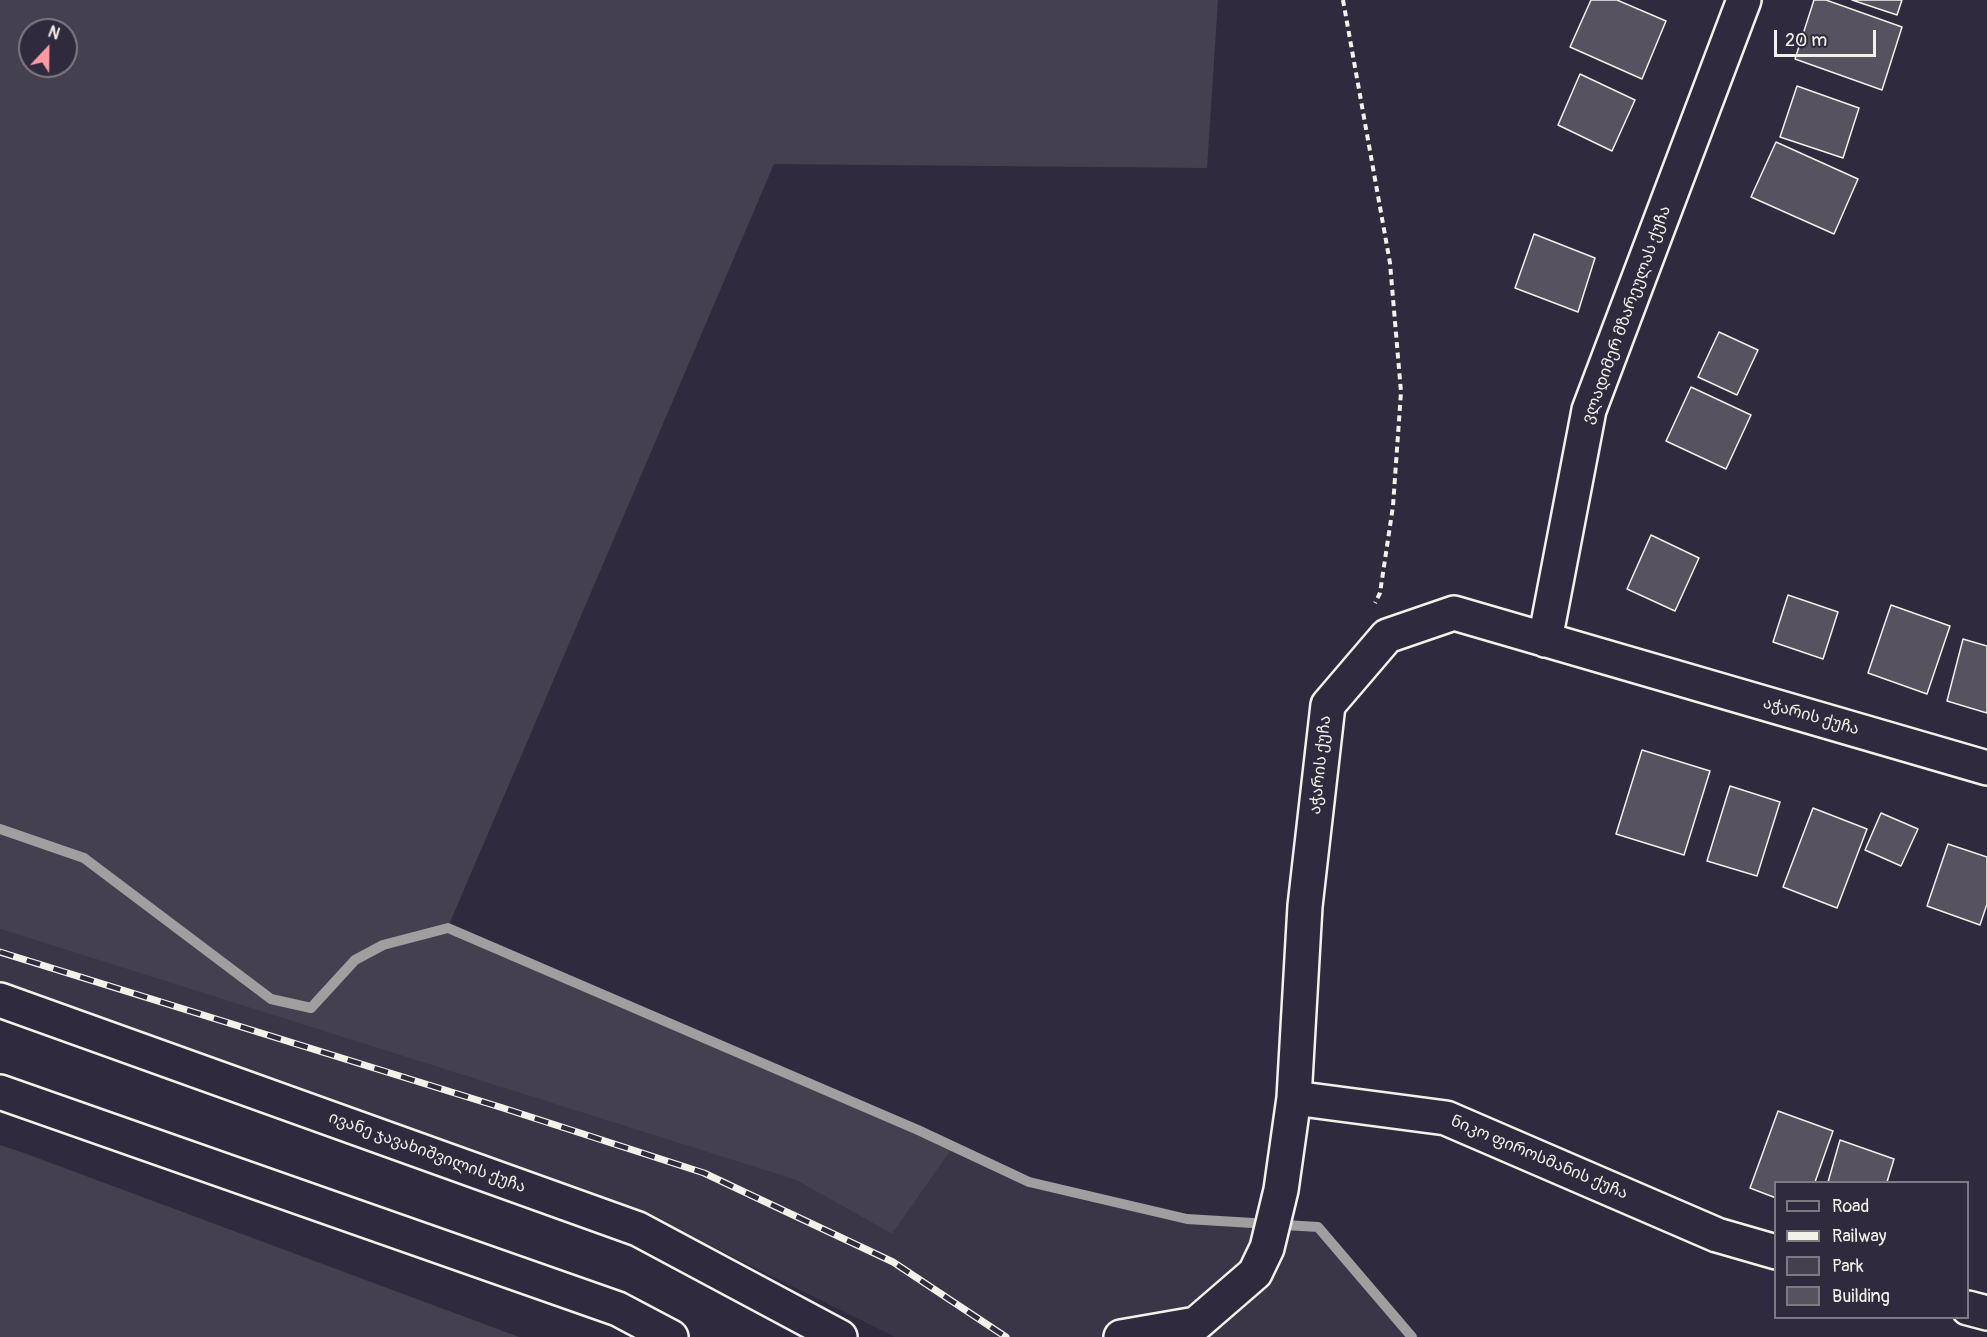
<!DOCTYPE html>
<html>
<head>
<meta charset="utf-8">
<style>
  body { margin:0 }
  #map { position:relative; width:1987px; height:1337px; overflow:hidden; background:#2f2a3d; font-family:Pangolin,sans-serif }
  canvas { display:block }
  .legend { position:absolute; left:1774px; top:1181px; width:195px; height:138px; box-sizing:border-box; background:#2f2a3d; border:2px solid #7e7a81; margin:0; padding:8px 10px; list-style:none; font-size:18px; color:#f4f1e8 }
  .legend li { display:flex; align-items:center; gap:12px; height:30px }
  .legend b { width:30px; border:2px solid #7e7a81 }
  .north { position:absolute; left:18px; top:18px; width:60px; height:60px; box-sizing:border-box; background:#2f2a3d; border:2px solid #7e7a81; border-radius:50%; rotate:22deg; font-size:16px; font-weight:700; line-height:24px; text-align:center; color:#f4f1e8 }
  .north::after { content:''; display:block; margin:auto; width:21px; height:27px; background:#ff9aa2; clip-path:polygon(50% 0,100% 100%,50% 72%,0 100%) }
  .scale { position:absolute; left:1774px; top:30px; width:102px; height:27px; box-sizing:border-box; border:3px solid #f4f1e8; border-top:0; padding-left:8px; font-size:18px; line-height:21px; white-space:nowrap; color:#f4f1e8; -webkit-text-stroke:4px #2f2a3d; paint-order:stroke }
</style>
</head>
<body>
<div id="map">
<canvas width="1987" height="1337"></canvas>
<ul class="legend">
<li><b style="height:8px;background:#2f2a3d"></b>Road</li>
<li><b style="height:8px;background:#f4f1e8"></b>Railway</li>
<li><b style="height:16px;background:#454050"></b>Park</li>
<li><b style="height:16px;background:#56525f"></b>Building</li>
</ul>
<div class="north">N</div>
<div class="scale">20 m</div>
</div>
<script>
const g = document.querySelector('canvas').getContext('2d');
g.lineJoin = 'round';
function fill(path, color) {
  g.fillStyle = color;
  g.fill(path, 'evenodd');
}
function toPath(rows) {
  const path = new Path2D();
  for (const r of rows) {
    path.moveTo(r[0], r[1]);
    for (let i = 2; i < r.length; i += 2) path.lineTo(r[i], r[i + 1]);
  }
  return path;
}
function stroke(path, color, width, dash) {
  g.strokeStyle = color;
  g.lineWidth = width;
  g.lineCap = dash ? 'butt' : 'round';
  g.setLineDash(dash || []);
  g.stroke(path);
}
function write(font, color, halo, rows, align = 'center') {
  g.font = font + ' Pangolin,"Noto Sans Georgian",sans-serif';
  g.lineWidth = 4.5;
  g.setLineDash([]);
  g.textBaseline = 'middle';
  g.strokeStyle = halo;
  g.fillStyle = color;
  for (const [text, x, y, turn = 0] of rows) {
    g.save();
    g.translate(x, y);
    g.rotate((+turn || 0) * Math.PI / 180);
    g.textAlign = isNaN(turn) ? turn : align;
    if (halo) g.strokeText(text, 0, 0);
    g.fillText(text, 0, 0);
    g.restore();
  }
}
const built = toPath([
  [0,929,796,1180,892,1234,953,1147,1029,1182,1187,1219,1318,1227,1412,1337,895,1337,697,1239,316,1096,0,984]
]);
const green = toPath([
  [0,0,1218,0,1207,168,774,164,448,927,953,1147,892,1234,796,1180,0,929],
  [30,30,66,30,66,66,30,66],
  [0,1145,24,1153,519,1337,0,1337]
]);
const stream = toPath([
  [0,829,84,858,271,999,311,1008,355,960,383,945,448,928,918,1130,1029,1182,1187,1219,1318,1227,1412,1337]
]);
const building = toPath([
  [1591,0,1617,0,1666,21,1642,79,1570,47,1591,0],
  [1814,0,1826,0,1902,27,1882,90,1795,59,1814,0],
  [1852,0,1902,0,1897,15,1852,0],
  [1580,74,1635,100,1612,151,1558,125,1580,74],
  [1797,86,1859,108,1843,158,1780,137,1797,86],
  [1776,142,1858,179,1834,234,1751,197,1776,142],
  [1534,234,1595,258,1578,312,1515,288,1534,234],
  [1719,332,1758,350,1737,395,1698,377,1719,332],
  [1691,387,1751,415,1726,469,1666,441,1691,387],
  [1651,535,1699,558,1675,611,1627,589,1651,535],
  [1788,595,1838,612,1823,659,1773,642,1788,595],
  [1891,605,1950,626,1927,694,1868,673,1891,605],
  [1963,639,1987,646,1987,713,1947,701,1963,639],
  [1642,750,1710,771,1684,855,1616,834,1642,750],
  [1730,786,1780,802,1757,876,1707,861,1730,786],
  [1813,808,1867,829,1837,908,1783,887,1813,808],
  [1881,813,1918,829,1901,866,1865,850,1881,813],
  [1948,844,1987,857,1987,904,1980,925,1927,906,1948,844],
  [1778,1111,1833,1131,1815,1182,1776,1182,1776,1198,1750,1188,1778,1111],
  [1840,1140,1894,1159,1887,1182,1828,1182,1840,1140]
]);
const path = toPath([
  [1343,0,1390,263,1401,392,1393,506,1380,593,1375,603]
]);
const minor = toPath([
  [1545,640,1589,410,1744,0],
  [0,1000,638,1229,840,1337],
  [0,1092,618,1309,671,1337],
  [1294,1098,1446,1118,1717,1235,1776,1252],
  [1968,1308,1987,1313],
  [1121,1337,1196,1324,1255,1273,1267,1248,1281,1190,1294,1098,1305,906,1328,705,1387,636,1454,613,1987,768]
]);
const rail = toPath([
  [0,952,503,1108,704,1173,893,1262,1006,1337]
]);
const streetNames = [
  ["ვლადიმერ მზარეულას ქუჩა",1627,315,-70],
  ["აჭარის ქუჩა",1811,717,16],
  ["აჭარის ქუჩა",1321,765,-84],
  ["ივანე ჯავახიშვილის ქუჩა",427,1153,20],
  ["ნიკო ფიროსმანის ქუჩა",1539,1158,23]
];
fill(built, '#3b3647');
fill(green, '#454050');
stroke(stream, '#a19ea0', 10);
fill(building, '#56525f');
stroke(building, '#f4f1e8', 1.5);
stroke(minor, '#f4f1e8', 38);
stroke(path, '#f4f1e8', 4, [6, 4.5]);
stroke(minor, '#2f2a3d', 33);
stroke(rail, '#f4f1e8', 7);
stroke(rail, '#2f2a3d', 4.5, [14]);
write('16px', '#f4f1e8', '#2f2a3d', streetNames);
</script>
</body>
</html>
